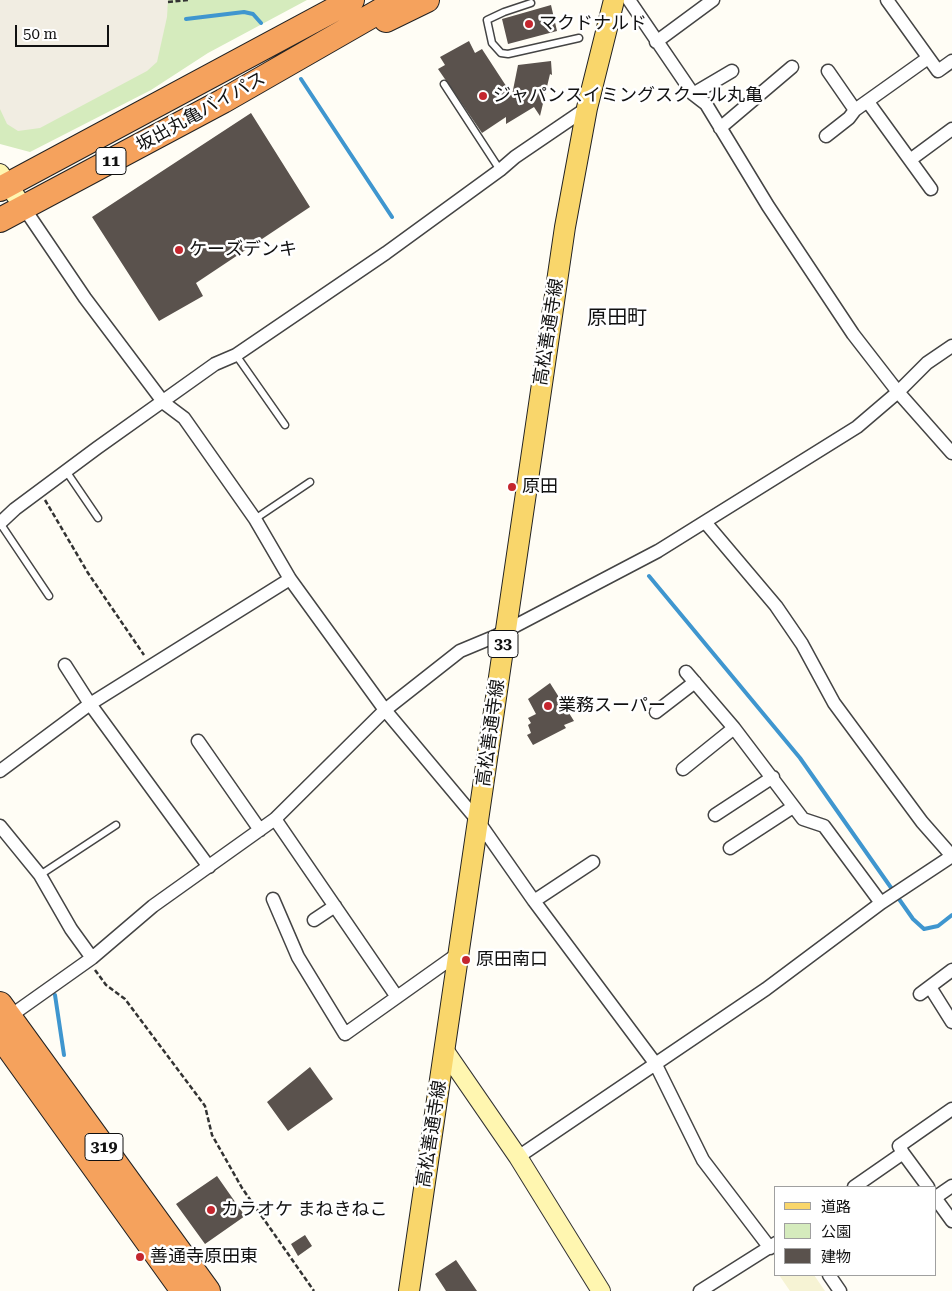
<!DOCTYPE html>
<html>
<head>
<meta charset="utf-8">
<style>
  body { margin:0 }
  #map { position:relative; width:952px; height:1291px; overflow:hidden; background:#fffdf5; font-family:"Roboto Serif","Noto Sans JP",serif }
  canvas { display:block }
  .legend { position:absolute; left:774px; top:1186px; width:162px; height:90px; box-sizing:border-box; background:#fff; border:1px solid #a0a0a0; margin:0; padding:6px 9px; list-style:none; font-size:15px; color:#111 }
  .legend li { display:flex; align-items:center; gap:10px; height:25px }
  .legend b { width:25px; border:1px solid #a0a0a0 }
  .scale { position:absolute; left:15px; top:25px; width:94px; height:22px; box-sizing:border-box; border:2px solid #111; border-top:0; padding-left:6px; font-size:15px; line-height:18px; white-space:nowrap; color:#111; -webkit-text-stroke:4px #fff; paint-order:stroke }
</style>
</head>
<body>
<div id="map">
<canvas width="952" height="1291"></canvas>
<ul class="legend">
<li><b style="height:6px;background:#f9d66b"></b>道路</li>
<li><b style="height:14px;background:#d5ebbd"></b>公園</li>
<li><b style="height:14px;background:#5a524d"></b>建物</li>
</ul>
<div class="scale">50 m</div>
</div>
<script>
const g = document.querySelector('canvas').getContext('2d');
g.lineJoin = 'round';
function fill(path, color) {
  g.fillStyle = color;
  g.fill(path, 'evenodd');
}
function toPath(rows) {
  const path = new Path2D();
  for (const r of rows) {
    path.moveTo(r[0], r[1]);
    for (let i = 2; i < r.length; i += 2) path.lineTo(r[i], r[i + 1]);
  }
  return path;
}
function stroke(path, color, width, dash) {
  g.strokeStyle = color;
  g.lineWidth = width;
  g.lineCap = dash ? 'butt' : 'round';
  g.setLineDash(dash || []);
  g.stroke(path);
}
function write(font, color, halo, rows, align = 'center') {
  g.font = font + ' "Roboto Serif","Noto Sans JP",serif';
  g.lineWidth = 5;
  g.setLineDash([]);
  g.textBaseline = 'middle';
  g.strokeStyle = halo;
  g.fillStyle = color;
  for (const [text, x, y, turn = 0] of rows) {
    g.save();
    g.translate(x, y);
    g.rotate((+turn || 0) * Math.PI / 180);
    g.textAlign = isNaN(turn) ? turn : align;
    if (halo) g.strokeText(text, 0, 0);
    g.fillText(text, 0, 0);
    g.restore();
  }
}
const farmland = toPath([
  [779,1275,814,1275,825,1291,790,1291]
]);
const green = toPath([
  [0,0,307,0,208,53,151,90,30,152,0,144]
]);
const plaza = toPath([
  [0,0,168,0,167,17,157,62,147,71,40,128,18,131,7,124,0,109]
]);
const stream = toPath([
  [186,19,244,12,253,14,261,23],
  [301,79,392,217],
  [649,576,800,758,913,919,924,929,938,926,952,915],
  [55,995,64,1055]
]);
const building = toPath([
  [551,5,557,31,508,44,502,19],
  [469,41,475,53,482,49,512,95,518,65,551,61,552,75,550,74,540,116,534,107,506,124,506,117,482,133,438,69,445,65,440,57],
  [251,113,310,207,196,283,203,296,159,321,92,217],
  [550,683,574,721,564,725,566,728,533,745,527,735,531,733,528,725,531,723,528,718,536,714,528,699],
  [310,1067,333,1099,288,1131,267,1102],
  [217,1176,245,1216,205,1244,176,1204],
  [305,1235,312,1246,298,1256,291,1244],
  [456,1260,477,1291,446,1291,435,1274]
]);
const path = toPath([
  [168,2,188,0],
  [45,500,88,573,144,655],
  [95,970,106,985,125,999,205,1106,212,1135,242,1188,314,1291]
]);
const lane = toPath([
  [531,3,504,12,487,20,492,43,501,53,508,54,579,38],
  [444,84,500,170],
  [236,355,285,425],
  [66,471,98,518],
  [255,519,310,482],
  [0,523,49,596],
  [40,875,116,825]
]);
const street = toPath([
  [629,0,693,94,706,104,768,206,853,334,898,392,952,453],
  [887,0,938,71,952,61],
  [656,42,713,0],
  [828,71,855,110],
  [693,94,732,71],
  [868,102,931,189],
  [720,128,792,67],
  [826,136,849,118,855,110,928,58],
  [910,160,952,129],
  [24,208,85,298,164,403,184,418,255,519,290,579,385,710,478,821,534,901,655,1063,703,1160,770,1248],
  [705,522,776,606,802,644,834,703,922,822,952,856],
  [0,523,15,509,97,448,215,364,236,355,386,253,500,170,515,157,587,108],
  [65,665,90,704,209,867],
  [686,672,734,728,803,819,824,826,881,903],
  [656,712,695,682],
  [198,741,260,830],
  [683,769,734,728],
  [0,771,90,704,290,579],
  [715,815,773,777],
  [275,819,397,997],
  [0,826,40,875,71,929,92,958],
  [730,848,793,807],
  [273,899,298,957,345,1034,459,953],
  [534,901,593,862],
  [314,920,335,906],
  [930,987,952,1022],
  [920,994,952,970],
  [6,1019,92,958,153,906,275,819,385,710,460,651,496,636,658,551,857,427,898,392,927,363,952,346],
  [903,1153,928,1187],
  [518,1157,766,989,881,903,952,856],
  [854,1187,903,1153,899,1146,952,1109],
  [936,1197,952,1186],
  [936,1199,952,1221],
  [829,1275,840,1291],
  [700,1291,776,1243]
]);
const secondary = toPath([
  [0,173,24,208],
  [445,1051,518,1157,601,1291]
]);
const primary = toPath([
  [409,1291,565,227,587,108,614,0]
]);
const highway = toPath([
  [386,20,427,0],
  [0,189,352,0],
  [0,220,223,101,399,0],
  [0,1004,208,1291],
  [0,1036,183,1291]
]);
const markers = [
  [529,24,5,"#c4262e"],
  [483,96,5,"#c4262e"],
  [179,250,5,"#c4262e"],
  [512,487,5,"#c4262e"],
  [548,706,5,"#c4262e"],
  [466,960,5,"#c4262e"],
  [211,1210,5,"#c4262e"],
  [140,1257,5,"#c4262e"]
];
const shields = [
  [111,161,30],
  [503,644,30],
  [104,1147,38]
];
const shieldNames = [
  ["11",111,161],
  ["33",503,644],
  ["319",104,1147]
];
const poiNames = [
  ["マクドナルド",539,24],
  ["ジャパンスイミングスクール丸亀",493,96],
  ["ケーズデンキ",189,250],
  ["原田",522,487],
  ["業務スーパー",558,706],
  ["原田南口",476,960],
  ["カラオケ まねきねこ",221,1210],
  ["善通寺原田東",150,1257]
];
const streetNames = [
  ["坂出丸亀バイパス",201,112,-29],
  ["高松善通寺線",549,332,-81],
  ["高松善通寺線",491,733,-82],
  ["高松善通寺線",432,1134,-81]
];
const quarterNames = [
  ["原田町",617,318]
];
fill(farmland, '#f6f3d4');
fill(green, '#d5ebbd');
fill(plaza, '#f1ede2');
stroke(stream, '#3f96cf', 4);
fill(building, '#5a524d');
stroke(lane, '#444', 9);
stroke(street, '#444', 15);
stroke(secondary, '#333', 20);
stroke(primary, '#222', 22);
stroke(highway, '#222', 26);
stroke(path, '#333', 2.5, [5, 2.5]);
stroke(lane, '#fff', 6);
stroke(street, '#fff', 12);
stroke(secondary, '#fff6b0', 18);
stroke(primary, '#f9d66b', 20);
stroke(highway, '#f5a25d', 24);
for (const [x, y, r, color] of markers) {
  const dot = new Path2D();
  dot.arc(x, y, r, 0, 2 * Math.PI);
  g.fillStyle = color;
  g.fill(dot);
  stroke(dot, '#fff', 2);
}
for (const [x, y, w] of shields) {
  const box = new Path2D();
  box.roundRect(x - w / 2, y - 13.5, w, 27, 4);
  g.fillStyle = '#fff';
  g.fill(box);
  stroke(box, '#111', 1);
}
write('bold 16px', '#111', null, shieldNames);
write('18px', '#111', '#fff', poiNames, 'left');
write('18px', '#111', '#fff', streetNames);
write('20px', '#111', '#fff', quarterNames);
</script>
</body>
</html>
